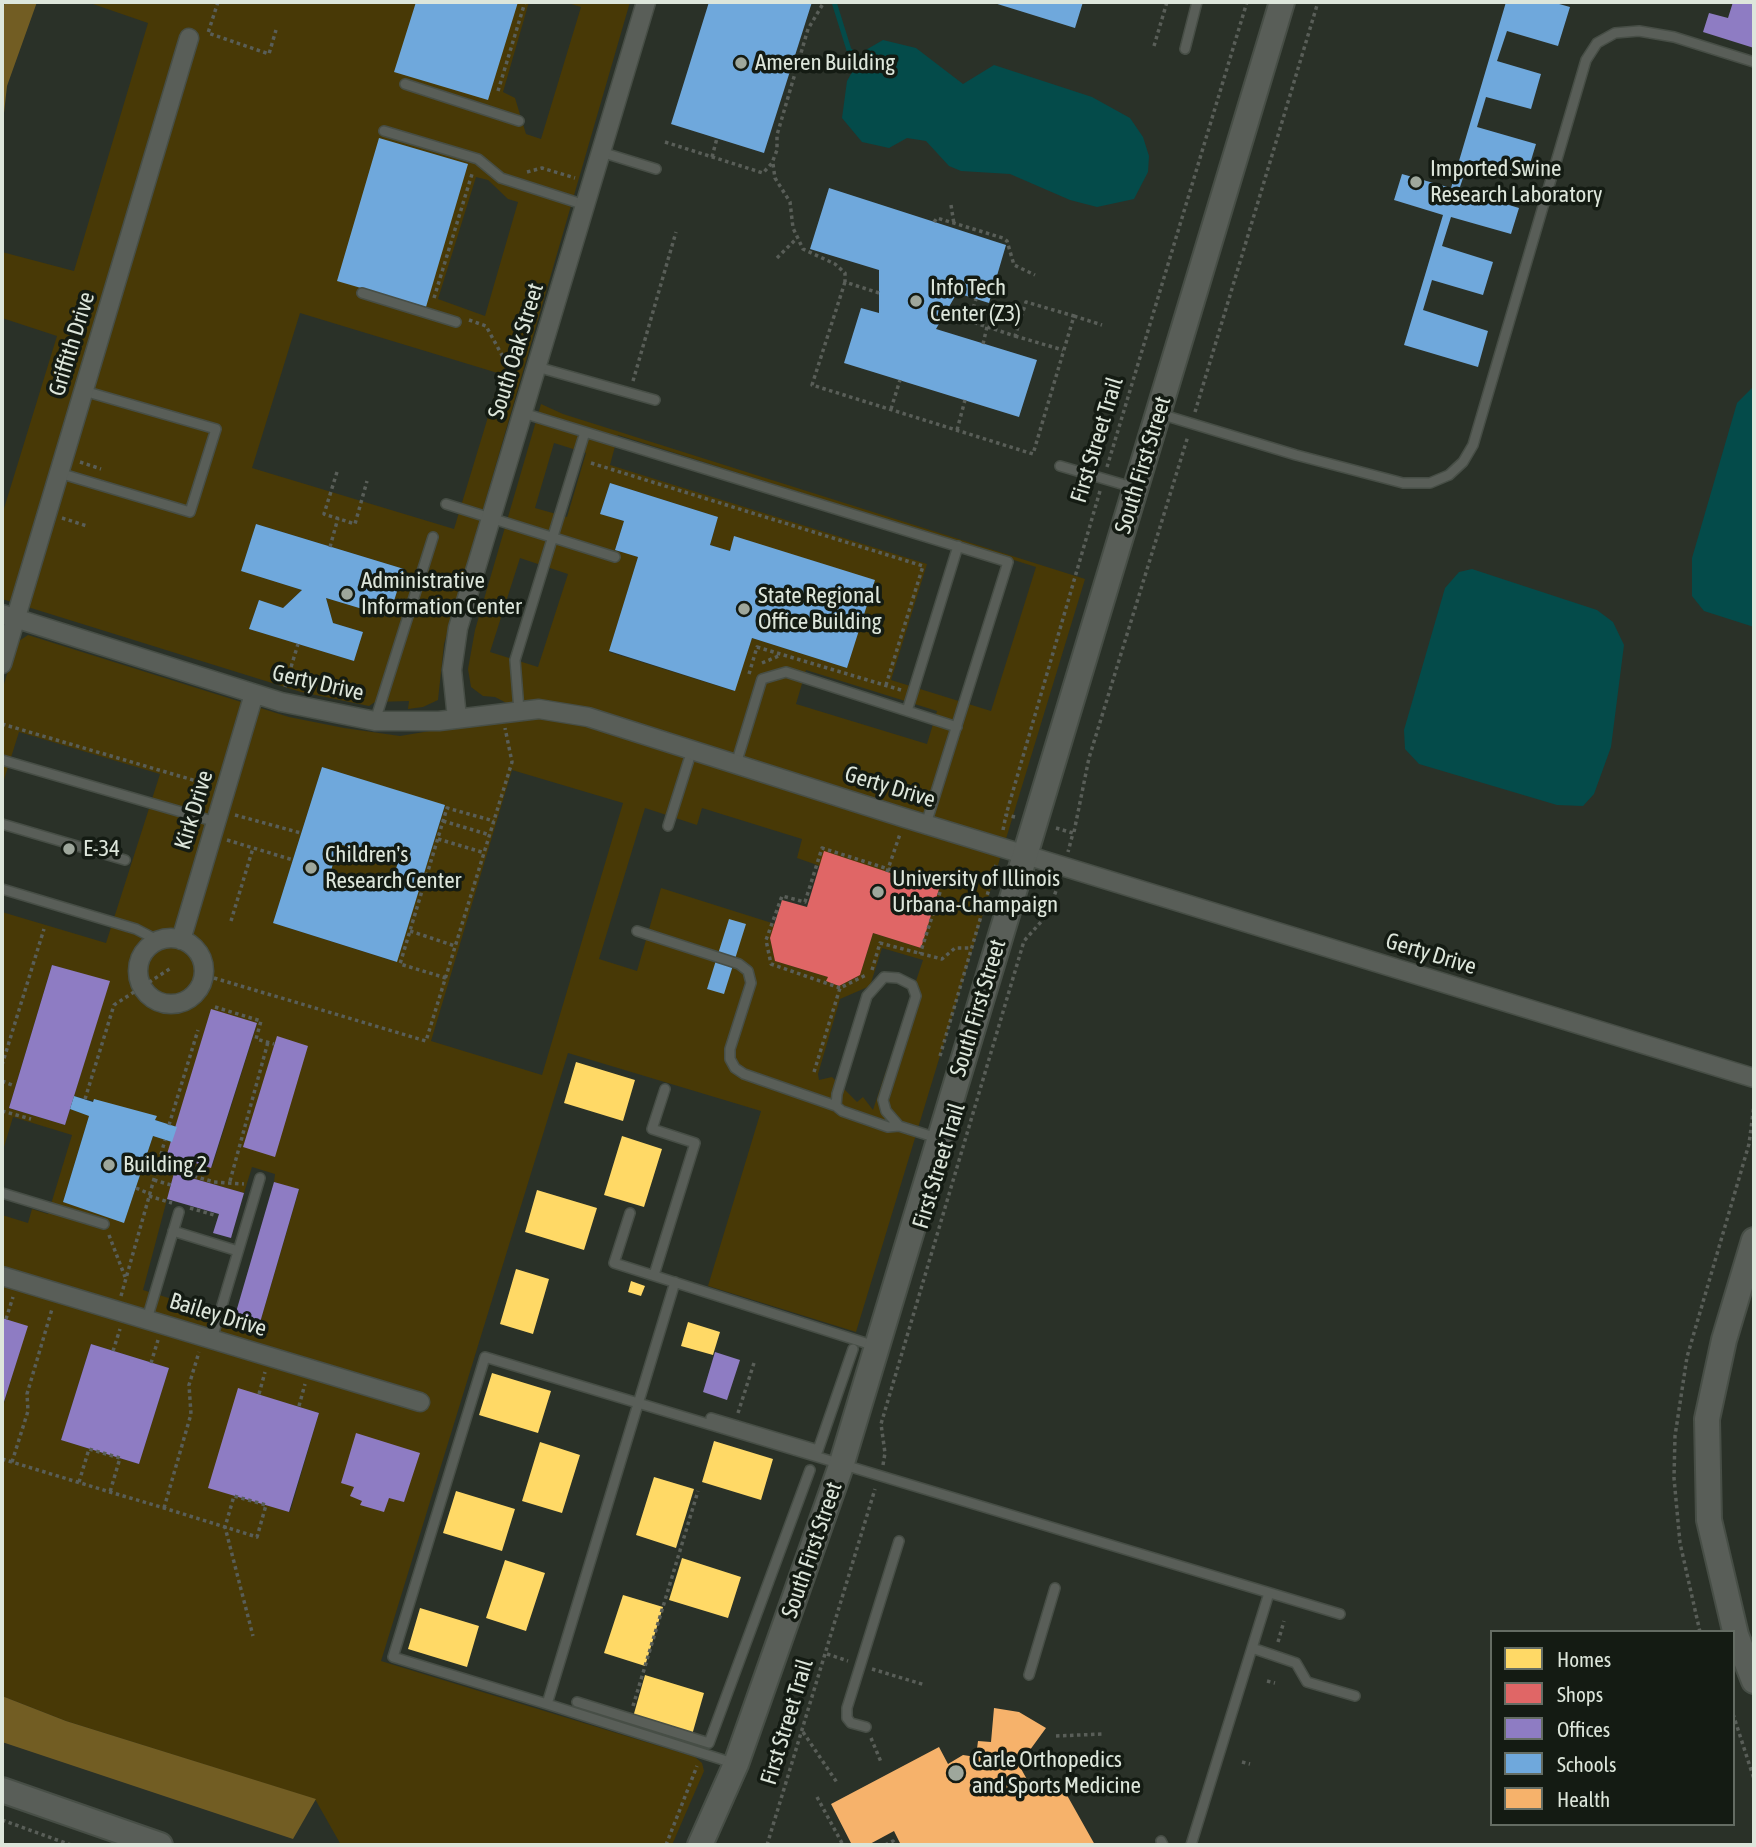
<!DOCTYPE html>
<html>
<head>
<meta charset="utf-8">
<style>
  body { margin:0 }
  #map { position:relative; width:1756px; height:1847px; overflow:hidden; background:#2a3128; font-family:"Asap Condensed",sans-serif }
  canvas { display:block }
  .frame { position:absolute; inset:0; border:4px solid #dde6db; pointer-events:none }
  .legend { position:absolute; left:1490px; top:1630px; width:245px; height:196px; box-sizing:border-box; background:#141b13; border:2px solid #646c63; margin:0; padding:9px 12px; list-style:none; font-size:21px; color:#dde6db }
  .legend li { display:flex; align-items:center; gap:14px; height:35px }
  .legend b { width:35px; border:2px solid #646c63 }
</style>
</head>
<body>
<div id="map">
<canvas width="1756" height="1847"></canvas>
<div class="frame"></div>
<ul class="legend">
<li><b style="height:19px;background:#ffd966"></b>Homes</li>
<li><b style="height:19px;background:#e06666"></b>Shops</li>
<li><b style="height:19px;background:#8e7cc3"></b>Offices</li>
<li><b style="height:19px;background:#6fa8dc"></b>Schools</li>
<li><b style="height:19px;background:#f6b26b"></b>Health</li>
</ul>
</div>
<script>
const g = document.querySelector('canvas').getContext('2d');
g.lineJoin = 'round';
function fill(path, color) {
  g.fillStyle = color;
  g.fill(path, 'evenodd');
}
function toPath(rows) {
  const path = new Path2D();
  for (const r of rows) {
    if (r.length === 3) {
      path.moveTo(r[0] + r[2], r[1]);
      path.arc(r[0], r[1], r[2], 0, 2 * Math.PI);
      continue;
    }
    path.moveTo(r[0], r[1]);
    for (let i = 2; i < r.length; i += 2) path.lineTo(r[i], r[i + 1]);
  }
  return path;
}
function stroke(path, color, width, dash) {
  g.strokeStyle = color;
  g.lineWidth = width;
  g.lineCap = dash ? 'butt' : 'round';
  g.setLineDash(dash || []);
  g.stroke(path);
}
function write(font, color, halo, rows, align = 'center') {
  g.font = font + ' "Asap Condensed",sans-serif';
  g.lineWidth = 7;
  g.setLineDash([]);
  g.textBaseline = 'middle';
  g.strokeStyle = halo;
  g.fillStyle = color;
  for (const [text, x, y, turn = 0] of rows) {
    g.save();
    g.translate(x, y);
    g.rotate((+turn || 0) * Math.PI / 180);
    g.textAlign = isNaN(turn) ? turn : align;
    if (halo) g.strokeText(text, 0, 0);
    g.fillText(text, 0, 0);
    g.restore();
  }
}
const green = toPath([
  [87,2,529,2,503,92,515,98,526,134,541,139,581,7,565,2,630,2,444,644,438,700,423,707,408,709,409,701,375,702,369,706,301,692,2,599,2,515,57,336,2,318,2,252,74,271,148,23],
  [476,177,488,180,508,199,518,202,485,316,438,299],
  [300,313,501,374,454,529,252,468],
  [256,524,404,569,389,617,326,598,333,623,363,632,354,661,249,629,259,600,283,608,302,590,241,571],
  [541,404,563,414,1085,579,856,1332,708,1286,761,1111,568,1053,381,1661,695,1757,702,1763,704,1771,672,1845,341,1845,315,1799,66,1721,2,1696,2,1410,27,1326,2,1318,2,1215,28,1223,32,1209,48,1214,72,1135,13,1117,2,1154,2,912,106,943,160,774,19,732,2,786,2,691,16,643,28,635,289,717,344,728,400,736,502,719,518,709,495,697,483,696,471,687,468,669,475,630],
  [618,435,1036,567,991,711,891,680,927,564,610,465],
  [554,443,586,453,567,517,535,508],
  [610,483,718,517,710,545,730,551,734,537,874,580,847,668,752,638,734,691,609,652,638,557,615,550,624,521,600,514],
  [520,558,568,574,538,667,490,652],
  [806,670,937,711,927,744,796,704],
  [322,767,445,806,396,962,273,923],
  [512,770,623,803,542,1075,431,1041],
  [645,808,697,825,702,808,802,839,797,858,820,866,825,852,939,889,921,948,873,933,860,975,839,986,827,981,828,977,775,961,770,938,775,924,661,888,637,971,599,959],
  [882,948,923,960,873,1110,863,1097,857,1102,832,1077,819,1080,818,1074,840,999,870,986],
  [52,965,109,982,74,1096,156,1116,155,1120,177,1127,211,1010,257,1024,212,1167,168,1155,172,1142,153,1136,124,1222,63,1202,89,1116,70,1109,65,1125,9,1108],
  [252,1167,275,1174,274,1182,299,1190,259,1326,143,1290,174,1173,244,1193],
  [91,1344,169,1368,139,1464,61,1440],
  [259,1395,319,1413,290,1512,209,1488],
  [339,844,398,862,389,892,330,874]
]);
const forest = toPath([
  [5,2,37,2,7,86,2,131,2,13],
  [2,1696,66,1721,316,1799,293,1839,2,1742]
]);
const water = toPath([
  [883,40,916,48,963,84,994,65,1092,97,1130,118,1143,137,1149,156,1148,172,1134,199,1097,207,1070,200,1010,174,961,171,949,166,926,141,907,138,889,148,862,142,842,118,847,81,864,51],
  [1754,386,1754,627,1704,611,1692,596,1692,558,1737,403],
  [1472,569,1597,610,1613,622,1624,645,1611,747,1594,794,1583,806,1557,805,1419,764,1405,749,1404,730,1445,588,1459,572]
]);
const homes = toPath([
  [576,1062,635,1080,623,1121,564,1103],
  [622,1136,662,1149,644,1207,604,1195],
  [537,1190,597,1208,584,1250,525,1232],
  [516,1269,549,1279,533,1334,500,1324],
  [631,1281,645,1286,641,1296,628,1292],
  [688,1322,720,1332,713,1355,681,1346],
  [492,1373,551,1391,538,1433,479,1415],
  [714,1441,773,1459,761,1500,702,1482],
  [540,1442,580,1455,562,1513,522,1501],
  [654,1477,694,1489,676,1548,636,1535],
  [456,1491,515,1509,502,1551,443,1533],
  [682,1558,741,1577,728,1618,669,1600],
  [505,1560,545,1573,526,1631,486,1618],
  [623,1595,663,1607,645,1666,604,1653],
  [420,1608,479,1626,467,1667,408,1649],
  [645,1675,704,1693,692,1735,633,1717]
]);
const shops = toPath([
  [824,851,939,889,921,948,873,933,860,975,839,986,826,981,828,977,775,961,770,938,782,900,807,907]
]);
const offices = toPath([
  [1733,2,1754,2,1754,48,1703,32,1709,13,1728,18],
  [52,965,110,981,65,1125,9,1108],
  [211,1009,257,1023,211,1168,167,1154],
  [277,1036,308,1046,275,1157,243,1147],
  [174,1173,244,1193,231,1238,213,1233,219,1214,167,1199],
  [274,1182,299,1189,259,1326,234,1319],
  [2,1318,28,1326,2,1408],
  [91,1344,169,1368,139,1464,61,1440],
  [715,1352,740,1360,727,1400,703,1392],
  [238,1388,319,1413,289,1512,208,1488],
  [356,1433,420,1453,404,1502,389,1498,384,1512,360,1505,362,1501,350,1496,354,1487,341,1483]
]);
const schools = toPath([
  [416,2,518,2,488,100,394,72],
  [709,2,812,2,764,153,671,124],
  [991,2,1083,2,1075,28],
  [1506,2,1552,2,1570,7,1558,46,1507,31,1497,61,1541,74,1531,109,1486,97,1477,127,1536,144,1526,177,1469,160,1459,190,1519,208,1511,234,1451,217,1442,246,1493,262,1483,295,1432,280,1423,310,1488,331,1478,367,1404,345,1443,215,1394,200,1402,174,1451,188],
  [379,138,468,164,426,307,337,281],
  [829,188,1006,245,989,303,957,293,936,329,1037,360,1019,417,844,363,861,308,879,313,879,270,810,249],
  [610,483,718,517,710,545,730,551,734,536,875,580,847,668,752,638,735,691,609,651,638,557,615,550,624,521,600,514],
  [256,524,404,569,389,617,326,598,333,623,363,632,354,661,249,629,259,600,283,608,302,590,241,571],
  [322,767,445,805,397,962,273,923],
  [339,844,398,862,389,892,330,874],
  [729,919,746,924,724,994,707,989],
  [74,1096,93,1102,94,1099,157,1116,155,1120,177,1127,172,1142,153,1136,124,1223,63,1202,89,1116,70,1109]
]);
const health = toPath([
  [994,1708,1019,1712,1046,1728,1019,1765,1035,1794,1059,1781,1095,1845,901,1845,894,1831,868,1845,852,1845,831,1804,939,1747,948,1764,963,1755,976,1757,978,1741,991,1742]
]);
const stream = toPath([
  [834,2,849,50,860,58]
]);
const path = toPath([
  [218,2,208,33,269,54,276,30],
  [1154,46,1167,2],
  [498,91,525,2],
  [665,142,763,173,772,163,777,150,777,135,808,29,824,2],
  [712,157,717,138],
  [773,164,775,178,790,202,793,228,803,249,835,264,845,273,845,282,879,293],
  [527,172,542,168,575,178],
  [951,205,954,224],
  [934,222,937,218,1003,238,1007,241,1014,265,1035,275],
  [777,258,796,239],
  [845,282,812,385,1033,454,1074,316,1026,302,1015,336,945,313],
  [434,298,472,174],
  [1074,316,1102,325],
  [469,320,486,326,503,357,518,366],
  [969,321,976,299],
  [1015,336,1063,350],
  [983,344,987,327],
  [633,381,676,232],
  [891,409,900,380],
  [1195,412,1318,2],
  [957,430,965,400],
  [80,462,101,469],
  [591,463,923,566,886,685],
  [1107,467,1247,2],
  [337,472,324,514,355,524,367,481],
  [62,518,87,526],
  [330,547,338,518],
  [762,663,781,655],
  [749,674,757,647,901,690],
  [285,687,298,644],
  [2,724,210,785],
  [235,815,301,833],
  [1015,817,1006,815,1100,491],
  [443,821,490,835],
  [1056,828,1073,833,1068,852],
  [1003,830,1006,815],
  [1074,832,1089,758,1188,436],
  [438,839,485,853],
  [227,840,293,860],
  [887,872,900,834],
  [231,921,253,848],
  [410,931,455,946],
  [872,970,880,943,942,959,955,948,971,948],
  [214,978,426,1041,512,762,505,728],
  [446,978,400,964,447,808,494,821],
  [840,988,771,964,766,940,782,896,805,902,822,848,942,886,920,954],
  [215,1007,261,1021,256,1039,274,1044],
  [940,1056,996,865],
  [2,1065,44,929],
  [814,1072,840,988,866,975],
  [2,1081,15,1086],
  [85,1099,114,1005,171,968],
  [2,1111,31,1119],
  [169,1125,198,1030],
  [162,1153,173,1170,214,1182,244,1184],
  [154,1180,171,1185],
  [230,1181,268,1042],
  [136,1188,150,1194],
  [149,1196,172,1203],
  [190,1208,214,1215],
  [109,1235,125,1277],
  [121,1296,165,1140],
  [6,1319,13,1297],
  [113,1351,120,1329],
  [151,1363,158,1340],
  [259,1394,265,1372],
  [299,1406,305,1384],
  [738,1413,754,1363],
  [2,1459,110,1492,164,1508,225,1527,257,1537,266,1505,234,1496,225,1527,253,1636],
  [12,1462,28,1411,27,1394,52,1309],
  [883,1465,885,1453,881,1424,1024,941,1048,914,1059,882],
  [79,1482,89,1449,120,1458,110,1492],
  [164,1508,191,1414,189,1385,199,1352],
  [1700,1632,1680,1543,1674,1478,1675,1436,1687,1357,1749,1144,1754,1105],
  [1278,1642,1284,1621],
  [827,1654,848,1661],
  [872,1669,925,1685],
  [1267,1681,1275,1683],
  [633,1706,698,1491],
  [1733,1714,1754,1779],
  [803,1732,838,1784],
  [1056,1736,1102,1734],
  [871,1738,881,1762],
  [1242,1762,1250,1764],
  [817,1797,843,1845],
  [2,1820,71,1845],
  [666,1845,697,1766],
  [767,1845,875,1489],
  [885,1845,893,1841,896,1845]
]);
const lane = toPath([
  [1185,49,1197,2],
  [405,84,519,121],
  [384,131,478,159,501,178,585,205],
  [601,152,656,169],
  [362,293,456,322],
  [537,367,655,400],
  [523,413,1008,562,926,824],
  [1160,414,1296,455,1403,483,1430,483,1449,475,1463,462,1473,445,1586,60,1597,43,1615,33,1639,31,1674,37,1754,62],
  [1060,466,1132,487],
  [59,473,190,512,216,429,84,391],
  [446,504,615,557],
  [519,710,515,660,585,432],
  [907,711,958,546],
  [375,721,433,537],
  [2,760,216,822],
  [736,764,762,679,786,672,957,727],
  [2,824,125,860],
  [668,826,692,750],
  [2,889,136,929,159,941],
  [637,931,739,964,748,971,751,983,730,1049,730,1059,735,1068,744,1074,836,1106],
  [899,1126,886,1111,883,1100,916,996,912,985,898,978,884,977,867,996,837,1094,836,1106,842,1111,888,1127,899,1126,937,1138],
  [2,1193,104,1224],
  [630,1213,614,1263,875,1346],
  [173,1231,238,1251],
  [654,1275,695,1143,652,1129,665,1089],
  [675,1282,547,1704,733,1763],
  [147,1319,179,1212],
  [212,1339,260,1178],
  [711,1418,818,1450,853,1349],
  [1252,1648,1296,1663,1307,1682,1355,1696],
  [1029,1675,1055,1588],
  [577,1702,709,1743,810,1470],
  [547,1704,393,1657,485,1357,1340,1614],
  [866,1727,851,1723,847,1718,847,1708,899,1541],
  [1161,1841,1163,1845],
  [1191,1845,1269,1593]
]);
const street = toPath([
  [2,614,281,702,375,721,439,721,539,709,588,717,905,818,1754,1078],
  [2,664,189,38],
  [457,718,452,670,458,628,646,2],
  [171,971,33],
  [181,940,254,694],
  [2,1276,420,1402]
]);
const secondary = toPath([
  [1754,1240,1724,1340,1707,1419,1709,1520,1736,1635,1754,1681],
  [2,1790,160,1845],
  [700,1845,736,1764,841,1466,1282,2]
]);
const markers = [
  [741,63,7,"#9ea79c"],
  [1416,182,7,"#9ea79c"],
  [916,301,7,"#9ea79c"],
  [347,594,7,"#9ea79c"],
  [744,609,7,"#9ea79c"],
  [69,849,7,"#9ea79c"],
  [311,868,7,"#9ea79c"],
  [878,892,7,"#9ea79c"],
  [109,1165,7,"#9ea79c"],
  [956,1773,9,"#9ea79c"]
];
const poiNames = [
  ["Ameren Building",755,63],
  ["Imported Swine",1430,169],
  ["Research Laboratory",1430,195],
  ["Info Tech",930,288],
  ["Center (Z3)",930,314],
  ["Administrative",361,581],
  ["Information Center",361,607],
  ["State Regional",758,596],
  ["Office Building",758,622],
  ["E-34",83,849],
  ["Children's",325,855],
  ["Research Center",325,881],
  ["University of Illinois",892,879],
  ["Urbana-Champaign",892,905],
  ["Building 2",123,1165],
  ["Carle Orthopedics",972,1760],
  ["and Sports Medicine",972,1786]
];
const streetNames = [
  ["Griffith Drive",72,344,-73],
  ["South Oak Street",516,351,-73],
  ["First Street Trail",1097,440,-73],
  ["South First Street",1143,465,-73],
  ["Gerty Drive",318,683,13],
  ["Gerty Drive",890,787,17],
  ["Kirk Drive",194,810,-73],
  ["Gerty Drive",1431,954,17],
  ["South First Street",978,1008,-73],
  ["First Street Trail",939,1166,-73],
  ["Bailey Drive",218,1315,17],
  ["South First Street",812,1550,-71],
  ["First Street Trail",787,1722,-73]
];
fill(green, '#483906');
fill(forest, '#725d23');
fill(water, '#044b4a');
fill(homes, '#ffd966');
fill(shops, '#e06666');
fill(offices, '#8e7cc3');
fill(schools, '#6fa8dc');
fill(health, '#f6b26b');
stroke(stream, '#044b4a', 5);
stroke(lane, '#474e46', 12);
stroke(street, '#474e46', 21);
stroke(secondary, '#474e46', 28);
stroke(path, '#595e58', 3.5, [3.5, 3.5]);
stroke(lane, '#595e58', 9);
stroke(street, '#595e58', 18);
stroke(secondary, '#595e58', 24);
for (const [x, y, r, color] of markers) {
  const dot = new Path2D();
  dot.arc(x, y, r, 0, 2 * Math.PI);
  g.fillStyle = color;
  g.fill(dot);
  stroke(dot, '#141b13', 2.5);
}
write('23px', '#dde6db', '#141b13', poiNames, 'left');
write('23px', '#dde6db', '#141b13', streetNames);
</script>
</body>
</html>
